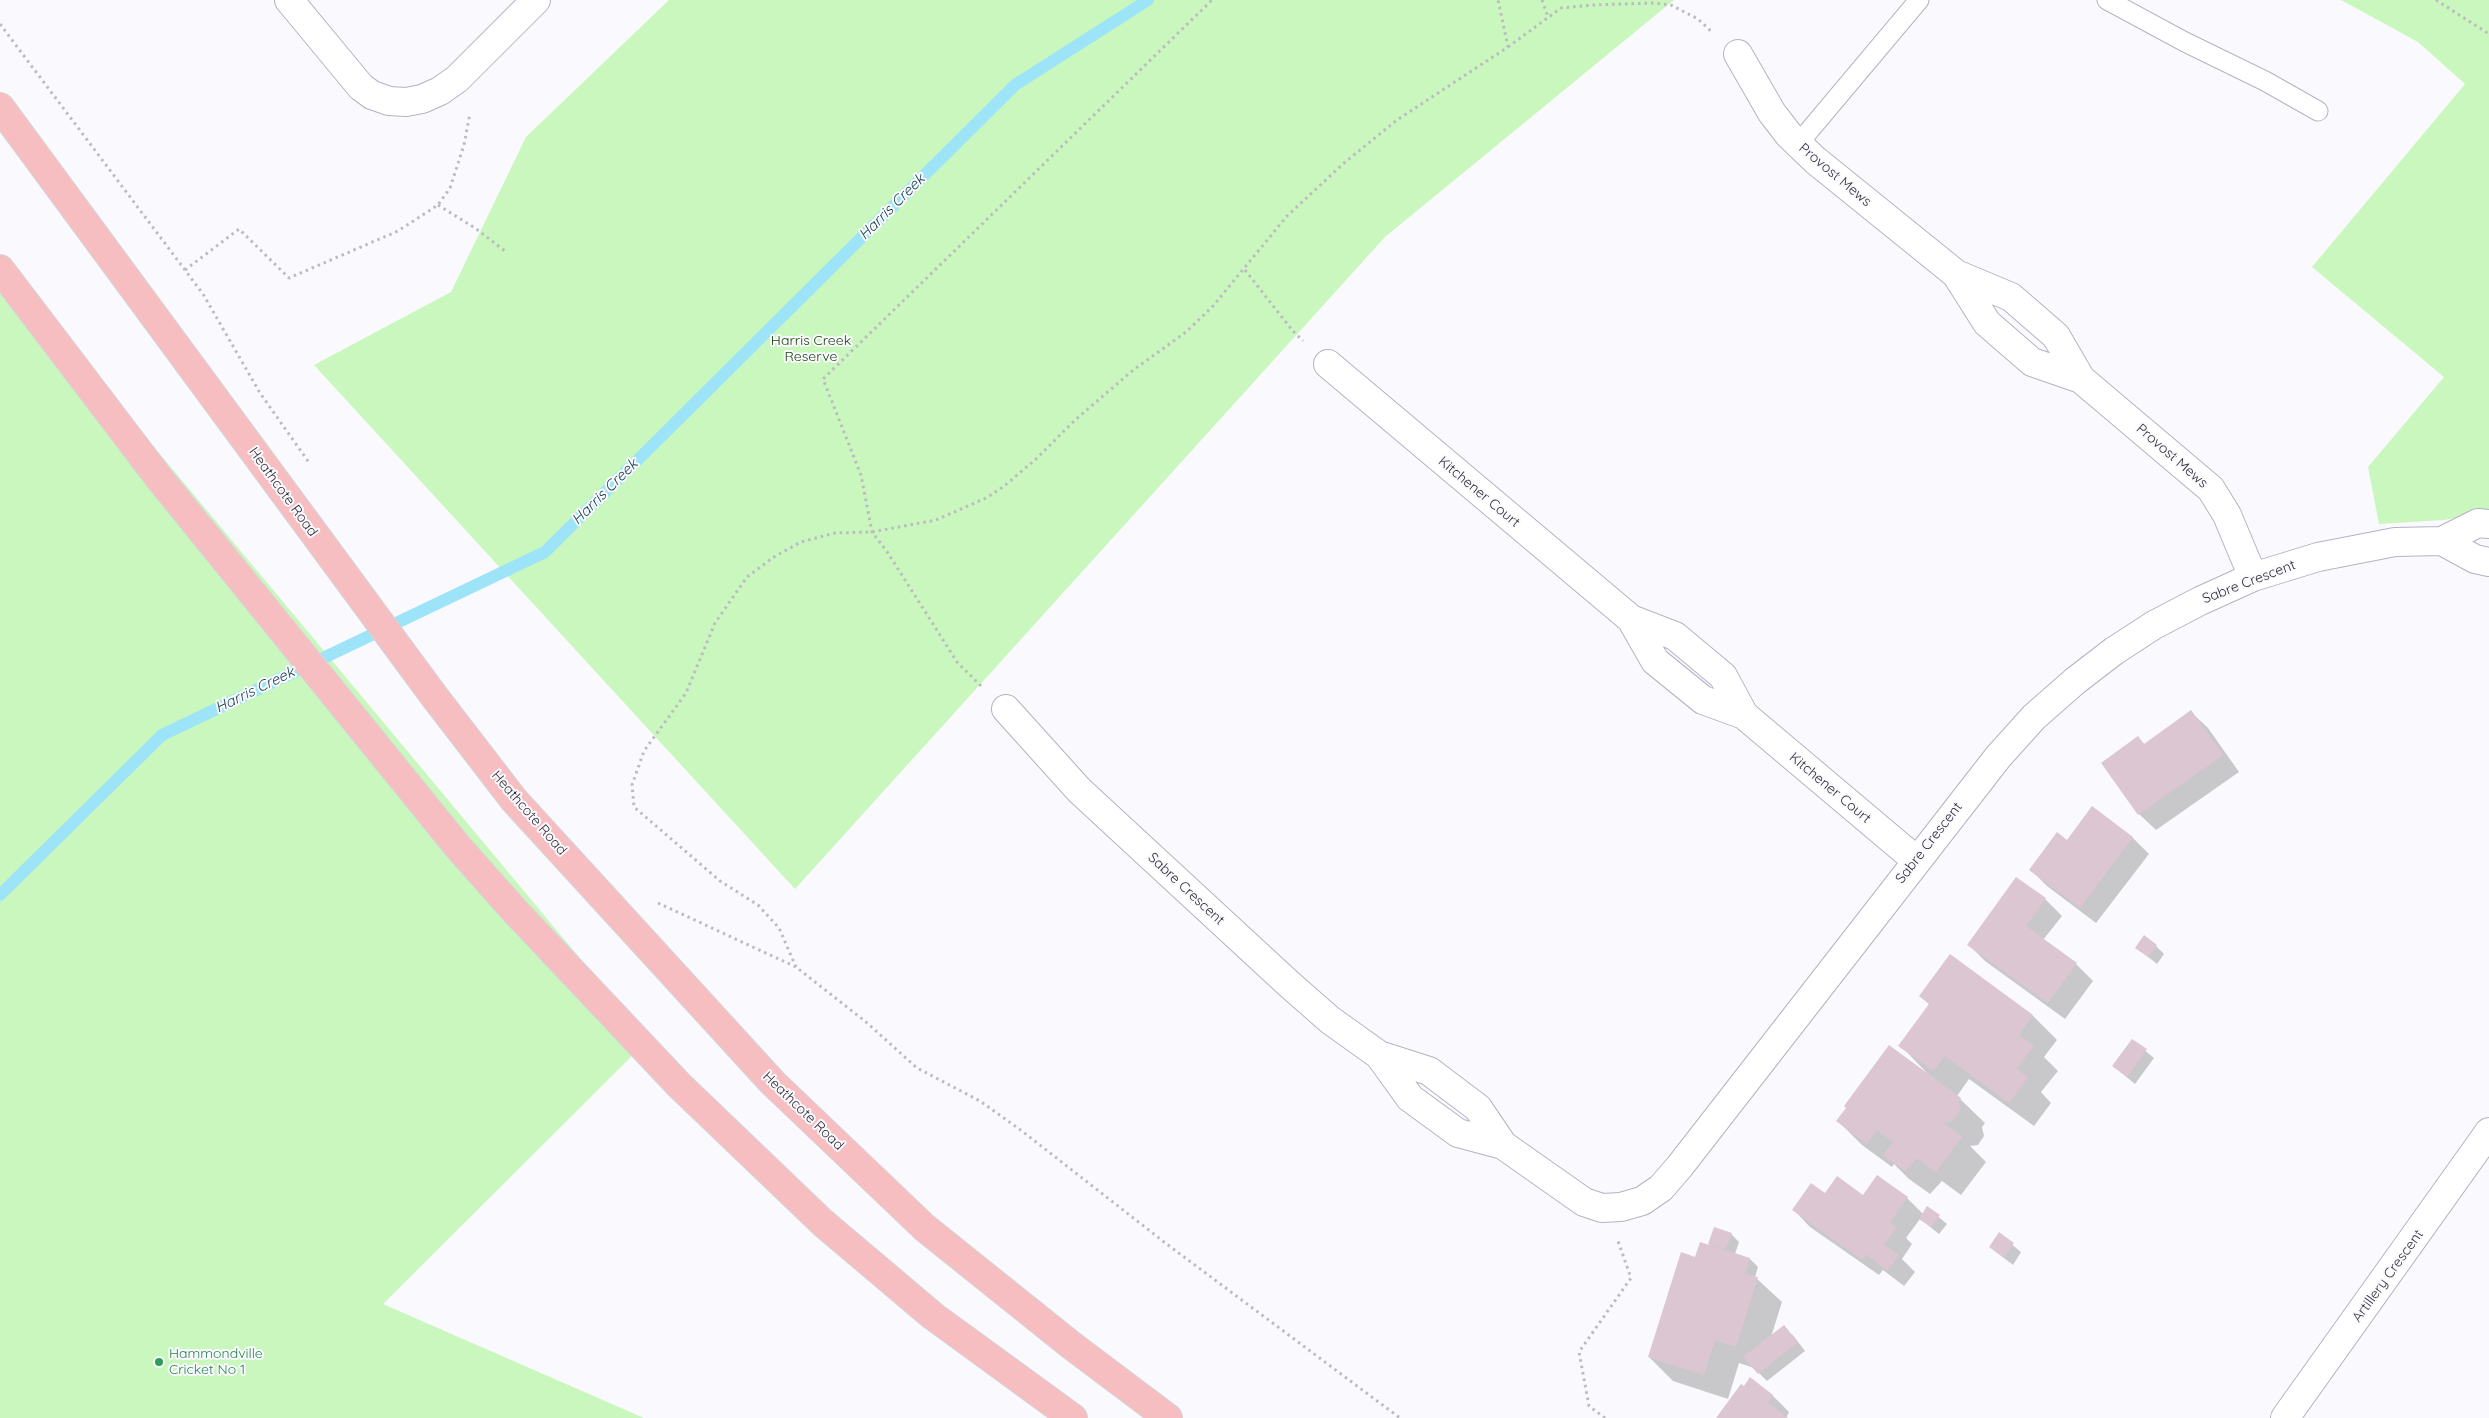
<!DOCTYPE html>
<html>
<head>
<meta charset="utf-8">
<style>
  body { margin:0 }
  canvas { display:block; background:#fafafe }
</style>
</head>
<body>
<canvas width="2489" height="1418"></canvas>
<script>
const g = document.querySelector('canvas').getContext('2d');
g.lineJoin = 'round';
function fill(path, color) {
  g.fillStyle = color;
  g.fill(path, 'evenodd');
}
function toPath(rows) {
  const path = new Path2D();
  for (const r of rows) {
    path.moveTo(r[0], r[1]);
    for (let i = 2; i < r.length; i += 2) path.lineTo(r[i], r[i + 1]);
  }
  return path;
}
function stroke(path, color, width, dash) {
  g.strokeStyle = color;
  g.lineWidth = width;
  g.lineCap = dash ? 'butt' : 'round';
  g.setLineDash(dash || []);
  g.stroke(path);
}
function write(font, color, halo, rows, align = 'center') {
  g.font = font + ' Quicksand,sans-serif';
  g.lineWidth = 4;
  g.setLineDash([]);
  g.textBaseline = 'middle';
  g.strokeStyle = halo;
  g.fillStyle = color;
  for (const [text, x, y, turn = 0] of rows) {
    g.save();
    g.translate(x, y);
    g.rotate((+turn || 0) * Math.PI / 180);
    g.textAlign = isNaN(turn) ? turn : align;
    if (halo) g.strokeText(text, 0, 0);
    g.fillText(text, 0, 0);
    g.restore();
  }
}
const green = toPath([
  [669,0,1674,0,1385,237,795,889,314,365,451,292,526,137],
  [2341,0,2489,0,2489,512,2444,520,2379,524,2368,467,2444,377,2312,267,2465,84,2418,42],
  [0,262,648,1040,383,1304,644,1418,0,1418]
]);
const shadow = toPath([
  [2191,712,2208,728,2239,772,2156,830,2139,814,2103,763,2138,738,2145,745],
  [2092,808,2133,838,2149,854,2096,923,2047,886,2031,870,2067,841],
  [2017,879,2045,899,2062,916,2043,940,2076,964,2093,981,2065,1019,1985,961,1969,945],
  [2156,946,2164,954,2157,964,2137,948],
  [1950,955,2033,1016,2057,1040,2044,1057,2058,1071,2041,1092,2051,1103,2034,1126,1969,1079,1957,1096,1985,1123,1982,1127,1984,1136,1978,1145,1970,1146,1986,1162,1961,1195,1942,1181,1930,1194,1909,1179,1894,1164,1892,1167,1862,1145,1838,1121,1926,1072,1900,1045,1930,1005,1920,996],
  [2132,1040,2154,1058,2135,1084,2113,1066],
  [1878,1177,1907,1198,1923,1214,1928,1208,1947,1224,1939,1234,1920,1219,1906,1238,1912,1244,1902,1259,1915,1272,1904,1286,1883,1270,1879,1275,1810,1227,1794,1210,1825,1195,1863,1197],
  [1715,1229,1731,1234,1739,1242,1735,1254,1750,1259,1758,1267,1755,1277,1782,1302,1771,1337,1792,1334,1805,1351,1767,1381,1754,1368,1739,1363,1728,1399,1673,1381,1649,1357,1696,1258,1709,1246],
  [1999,1234,2021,1252,2013,1265,1990,1247],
  [1750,1379,1773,1396,1789,1412,1786,1418,1717,1418]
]);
const stream = toPath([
  [0,895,162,735,545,552,1015,85,1148,0]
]);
const building = toPath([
  [2191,710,2223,755,2138,815,2101,763,2138,736,2144,744],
  [2092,806,2133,837,2080,908,2029,870,2057,832,2067,840],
  [2016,877,2046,898,2026,926,2077,963,2048,1003,1967,945],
  [2144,935,2157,945,2148,957,2135,948],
  [1950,954,2033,1015,2019,1035,2034,1046,2016,1069,2028,1077,2009,1103,1945,1056,1933,1071,1898,1046,1929,1004,1919,996],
  [2132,1039,2147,1049,2127,1077,2112,1066],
  [1889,1045,1961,1098,1959,1102,1960,1111,1953,1121,1943,1123,1962,1137,1936,1172,1917,1158,1905,1171,1883,1155,1893,1142,1877,1130,1867,1144,1836,1121,1846,1108,1844,1106],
  [1877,1175,1908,1197,1890,1222,1897,1227,1884,1245,1899,1255,1887,1271,1866,1254,1862,1260,1792,1210,1811,1183,1825,1193,1837,1176,1863,1195],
  [1927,1206,1940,1215,1931,1227,1919,1219],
  [1714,1227,1732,1233,1726,1249,1708,1244],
  [1999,1232,2014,1243,2004,1258,1989,1247],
  [1700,1242,1750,1258,1745,1274,1758,1277,1736,1347,1715,1340,1704,1375,1648,1357,1681,1252,1695,1257],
  [1784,1325,1798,1342,1758,1374,1743,1357],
  [1750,1377,1773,1395,1768,1403,1788,1418,1716,1418,1741,1384,1744,1386]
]);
const path = toPath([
  [1542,0,1548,17],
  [2436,0,2489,34],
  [0,24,203,294,260,393,310,464],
  [1508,47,1561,8,1593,5,1652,3,1671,5,1698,19,1713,33],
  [438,205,475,228,505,251],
  [185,270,239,229,289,278,398,231,438,205,450,188,464,145,470,113],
  [1245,270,1292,330,1303,341],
  [981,686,957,662,888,553,872,532,861,475,823,379,1212,0],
  [658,903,796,967,866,1022,917,1068,980,1101,1022,1131,1164,1242,1400,1418],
  [796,967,779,928,758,905,720,881,634,807,632,785,644,751,686,693,715,623,747,577,774,557,801,542,835,533,872,532,936,520,986,498,1003,487,1036,459,1074,421,1132,371,1186,332,1213,306,1287,216,1344,163,1397,120,1508,47,1498,0],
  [1605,1418,1589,1406,1579,1352,1631,1278,1618,1241]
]);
const lane = toPath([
  [2107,0,2185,42,2265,81,2318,111],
  [1798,144,1919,0]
]);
const street = toPath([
  [289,0,361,87,372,95,389,101,406,102,422,99,440,91,457,79,536,0],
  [1738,54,1772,113,1789,135,1815,160,1956,274,2011,297,2056,336,2081,379,2211,489,2227,515,2253,577],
  [1956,274,1987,323,2032,362,2081,379],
  [1328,364,1631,619,1655,661,1703,700,1744,715,1916,860],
  [2442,541,2475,559,2489,562],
  [1631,619,1675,636,1723,676,1744,715],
  [1006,709,1079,790,1289,984,1330,1020,1379,1055,1410,1098,1458,1133,1503,1145],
  [1379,1055,1429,1071,1478,1108,1503,1145,1584,1202,1602,1208,1621,1207,1642,1201,1661,1188,1680,1166,1998,757,2034,717,2075,681,2114,651,2154,625,2200,601,2253,577,2318,557,2395,542,2442,541,2478,523,2489,524],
  [2285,1418,2489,1132]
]);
const primary = toPath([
  [0,107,434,696,514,800,773,1083,925,1228,1071,1345,1168,1418],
  [0,269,159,478,458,847,514,910,679,1085,823,1223,933,1316,1073,1418]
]);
const markers = [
  [159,1362,5,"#2e9e5b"]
];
const streetNames = [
  ["Provost Mews",1835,175,40],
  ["Provost Mews",2172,456,41],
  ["Heathcote Road",283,492,54],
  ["Kitchener Court",1479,492,40],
  ["Sabre Crescent",2249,582,-21],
  ["Kitchener Court",1830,788,40],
  ["Heathcote Road",529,813,49],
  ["Sabre Crescent",1929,843,-52],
  ["Sabre Crescent",1186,889,43],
  ["Heathcote Road",803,1111,44],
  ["Artillery Crescent",2388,1276,-54]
];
const parkNames = [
  ["Harris Creek",811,341],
  ["Reserve",811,357]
];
const leisureNames = [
  ["Hammondville",169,1354],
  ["Cricket No 1",169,1370]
];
const waterNames = [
  ["Harris Creek",892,207,-45],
  ["Harris Creek",605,492,-45],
  ["Harris Creek",255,690,-26]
];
fill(green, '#c9f7bd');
fill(shadow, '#0003');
stroke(stream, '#9de4f8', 12);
fill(building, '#dbc6d1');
stroke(lane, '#b4b2c6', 21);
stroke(street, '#b4b2c6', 30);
stroke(primary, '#d5d5d7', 30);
stroke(path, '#bbbbc0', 3, [2.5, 4]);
stroke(lane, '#fff', 19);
stroke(street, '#fff', 28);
stroke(primary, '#f6bec1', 28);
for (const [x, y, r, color] of markers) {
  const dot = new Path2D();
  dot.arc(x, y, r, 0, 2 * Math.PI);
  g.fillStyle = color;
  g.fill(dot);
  stroke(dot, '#fafafe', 2);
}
write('14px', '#2f2e36', '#fafafe', streetNames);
write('14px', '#184408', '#fafafe', parkNames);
write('14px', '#27864d', '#fafafe', leisureNames, 'left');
write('italic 15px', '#1a4550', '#fafafe', waterNames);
</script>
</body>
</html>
